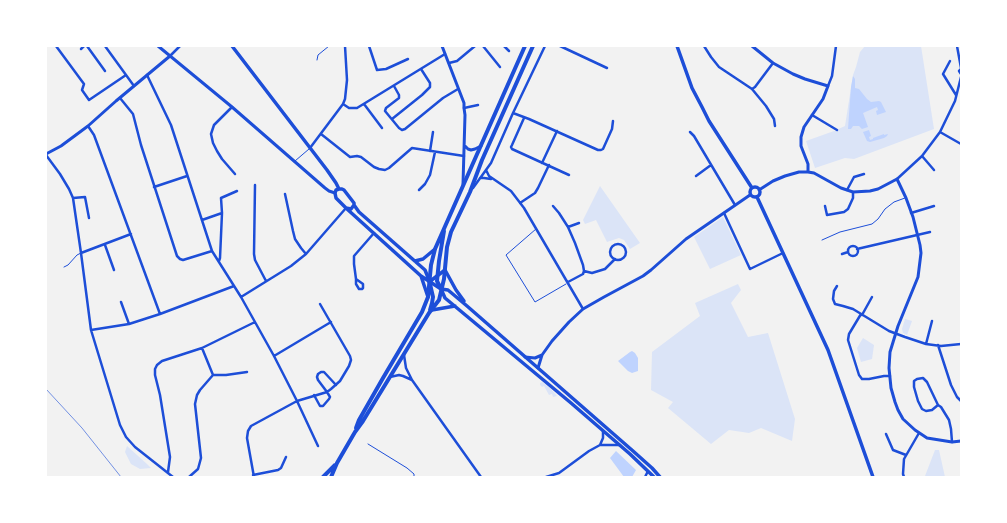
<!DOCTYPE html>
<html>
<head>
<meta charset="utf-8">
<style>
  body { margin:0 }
  #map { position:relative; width:1007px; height:523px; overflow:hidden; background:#f2f2f2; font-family:"Titillium Web",sans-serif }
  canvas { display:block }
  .frame { position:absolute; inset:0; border:47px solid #fff; pointer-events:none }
</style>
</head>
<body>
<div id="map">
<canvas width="1007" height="523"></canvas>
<div class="frame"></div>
</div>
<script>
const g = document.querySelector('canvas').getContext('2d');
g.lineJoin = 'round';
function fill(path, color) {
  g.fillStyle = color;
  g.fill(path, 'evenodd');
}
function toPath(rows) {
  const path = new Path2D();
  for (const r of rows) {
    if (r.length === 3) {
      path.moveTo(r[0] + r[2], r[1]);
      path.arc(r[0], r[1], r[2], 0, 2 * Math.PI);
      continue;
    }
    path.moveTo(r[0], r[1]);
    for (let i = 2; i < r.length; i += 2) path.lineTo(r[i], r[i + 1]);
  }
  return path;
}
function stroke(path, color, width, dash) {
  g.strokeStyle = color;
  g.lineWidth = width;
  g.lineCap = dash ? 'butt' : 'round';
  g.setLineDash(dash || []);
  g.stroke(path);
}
const green = toPath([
  [865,46,921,46,934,129,854,159,845,158,815,168,806,141,834,131,845,126,853,75,856,67,860,52],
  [600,186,640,243,630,249,624,240,619,238,607,242,596,220,585,224,583,220],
  [723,217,741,255,710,269,694,237],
  [738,284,741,290,731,303,748,337,768,333,795,419,792,441,761,428,749,433,729,430,711,444,668,408,673,402,651,390,652,352,700,316,695,303],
  [905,319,912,321,907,335,903,333,902,329],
  [863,338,874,345,872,359,861,362,857,348],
  [542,382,550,388,557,396,553,397,552,394,549,395,544,386,542,387,540,385,540,383],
  [127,446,147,464,151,468,140,469,131,464,125,452],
  [935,450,939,450,945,477,923,477,925,476]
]);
const water = toPath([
  [853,76,855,79,855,88,859,89,867,99,871,102,879,101,881,102,886,112,877,115,876,111,878,110,877,107,863,113,868,127,862,129,859,126,853,126,851,129,848,129,851,87],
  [869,130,871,136,869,137,870,140,873,139,873,138,884,134,884,135,888,134,887,136,884,138,870,142,867,141,863,132],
  [632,351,635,353,638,358,638,371,632,373,628,371,618,361,630,352],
  [616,451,636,470,632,477,624,477,610,458]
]);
const service = toPath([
  [317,60,318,55,329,46],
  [295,161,309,149],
  [536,229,506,255,535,302,566,284],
  [822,240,840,232,872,224,878,219,885,209,894,202,905,198],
  [64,267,68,265,77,255,81,253],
  [368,444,407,468,414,474,414,477]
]);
const minor = toPath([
  [56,46,84,84,82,90,89,100,126,75],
  [87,46,105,71],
  [105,46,134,86],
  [369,46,377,70,386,69,408,59],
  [483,46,500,67],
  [504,46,509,51],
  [560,46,607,68],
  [704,46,711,57,719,67,752,89,766,106,774,119,775,126],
  [957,46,961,68],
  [81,49,84,46],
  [170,56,180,46],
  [950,61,943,74,956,95],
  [449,63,457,61,475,46],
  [961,69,959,71,961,74],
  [147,75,171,125,212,251,241,297,274,356,297,401,318,446],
  [394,86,399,95,399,98,386,108,385,111,399,128,402,130,405,129,443,98,458,89],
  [828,86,832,76,836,46],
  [752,89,755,87,773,63],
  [120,98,133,114,141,145,177,256,180,259,183,260,212,251],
  [343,104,349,108,357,108,445,54],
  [364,104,382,128],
  [232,107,214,125,211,134,213,143,217,151,222,159,235,174],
  [464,108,478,105],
  [513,113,529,119,598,150,601,150,603,149,612,129,613,121],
  [812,115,837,130],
  [524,118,512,145,511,147,512,149,569,175],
  [392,119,422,95,430,87,430,83,421,69],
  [88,126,94,135,160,314],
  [690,132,694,136,735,205],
  [940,132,961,144],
  [321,134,350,157,357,156,361,157,374,167,379,169,385,170,389,168,412,148,464,156],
  [310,148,343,104,345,99,347,80,345,46],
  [430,151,433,132],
  [46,155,60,174,69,189,73,198,81,253,91,330,120,425,126,437,135,447,173,477],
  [922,156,934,170],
  [542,163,557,131],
  [486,170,489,176,511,191,524,208,583,309],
  [696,176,711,165],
  [480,178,484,178,491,179],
  [897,179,922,156,940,132,955,101,961,77],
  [255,185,254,254,255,260,266,281],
  [154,187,187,176],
  [473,188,491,163,513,113,545,46],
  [419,190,425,184,430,175,435,152],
  [847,190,854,177,864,174],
  [285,194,293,231,295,239,301,248,306,254],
  [73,198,85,197,89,218],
  [520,203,535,193,538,188,549,165],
  [553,206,559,213,568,227,575,243,583,265,584,271,583,274,568,282],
  [825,206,827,215,844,212,848,209,853,198,853,192],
  [724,213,750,269,783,253],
  [911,213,934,206],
  [202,220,222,213,221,198,237,191],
  [568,227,579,223],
  [618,252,8],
  [105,245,114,270],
  [853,251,5],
  [857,249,930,232],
  [81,253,131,234],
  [842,254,848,252],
  [219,261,220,258,222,213],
  [584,271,592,273,605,269,615,259],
  [356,279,363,284,363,288,362,289,359,289,356,284,356,279,354,264,354,256,374,233],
  [837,286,834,291,833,299,835,304,843,306,853,309,889,331,905,337,926,344,941,346,961,344],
  [241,297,291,266,306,254,346,208],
  [121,302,129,324],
  [861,314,849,334,848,340,859,375,862,379,869,379,884,376,890,376],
  [862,315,872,297],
  [91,330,129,324,160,314,234,286],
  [926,344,932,321],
  [938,345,951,385,957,397,961,401],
  [202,348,213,375],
  [404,355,406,368,412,380,481,477],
  [274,356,331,322],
  [213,375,226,375,247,372],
  [390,377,399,375,403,376,412,380],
  [314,395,320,406,323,406,329,399,330,397,327,392,318,380,317,377,318,374,321,372,324,372,336,385],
  [938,405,932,410,926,411,922,409,918,401,914,387,914,381,917,379,923,378,927,382,938,405,941,407,949,420,951,429,952,442],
  [886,434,893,450,906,455],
  [600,445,603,438,603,431],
  [168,472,170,457,160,395,155,375,155,369,157,365,162,361,202,348,255,322],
  [253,475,278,470,281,468,286,457],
  [189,477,198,469,201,458,195,404,197,395,200,390,213,375],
  [254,477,247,438,248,431,251,426,297,401,327,392,331,389,340,381,349,366,351,360,350,356,320,304],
  [546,477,559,473,589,451,600,445,620,445],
  [645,477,648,471],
  [904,477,903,474,904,459,919,433]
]);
const tertiary = toPath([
  [158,46,232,107,325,188,329,191,335,193],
  [442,46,464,103,464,108,465,115,463,184],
  [752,46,773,63,793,74,805,79,828,86,823,99,804,127,801,137,801,146,808,164,808,172],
  [465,146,468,149,471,150,475,149,481,146],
  [46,154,61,146,88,126,116,101,170,56],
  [759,190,773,181,785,176,799,172,808,172,814,173,841,188,853,192,870,191,878,189,897,179,906,198,913,217,920,245,921,253,918,277,898,326,890,352,889,368,891,388,895,402,898,410,903,419,915,430,927,438,952,442,961,441],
  [525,357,535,358,542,355],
  [538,368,542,355,552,341,569,322,583,309,604,297,643,276,651,270,686,239,750,195]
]);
const secondary = toPath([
  [232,46,327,170,336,183,339,189,342,189,344,190,354,203,354,205,351,209,346,208,336,198,335,193,336,190,339,189],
  [677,46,692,88,702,107,709,121,752,188],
  [755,192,5],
  [757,197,828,350,873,477],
  [354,205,359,212,425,270,429,280],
  [347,209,421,276,441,289,448,290,467,306,633,451,652,468,660,477],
  [415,261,423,259,435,249],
  [421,276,428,297],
  [429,282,445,270,456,290,464,301],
  [441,289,445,298,571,403,630,454,654,477],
  [432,310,455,306]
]);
const primary = toPath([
  [430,284,433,297,432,303,430,310],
  [441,289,437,281,439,261,444,231],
  [356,428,359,420,383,378,422,312,428,297,431,265,435,249,525,46],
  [323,477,335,465],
  [331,477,337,463,355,432,363,421,429,313,439,300,444,279,447,247,451,232,470,192,482,160,533,46]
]);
const rail = toPath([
  [46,389,82,428,121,477]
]);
fill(green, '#dbe4f7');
fill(water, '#bfd3fe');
stroke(service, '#1d4ed8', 1);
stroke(minor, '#1d4ed8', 2.5);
stroke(tertiary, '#1d4ed8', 3);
stroke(secondary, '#1d4ed8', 3.5);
stroke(primary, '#1d4ed8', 4);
stroke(rail, '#7290e2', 1);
</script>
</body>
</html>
